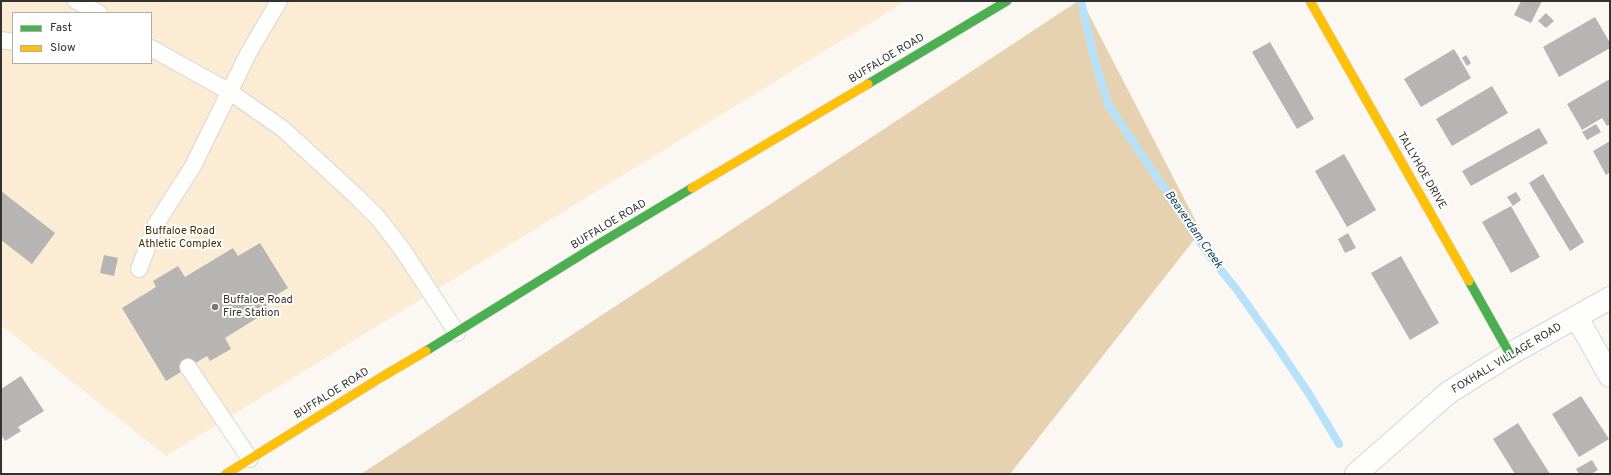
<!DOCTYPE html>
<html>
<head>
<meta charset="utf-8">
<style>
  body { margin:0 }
  #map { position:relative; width:1611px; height:475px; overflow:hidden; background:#fbf8f4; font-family:Overpass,sans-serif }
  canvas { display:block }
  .frame { position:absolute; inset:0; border:2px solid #343230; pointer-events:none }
  .legend { position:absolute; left:12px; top:12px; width:140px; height:52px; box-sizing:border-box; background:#fff; border:1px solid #aeadac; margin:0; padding:5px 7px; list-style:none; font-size:12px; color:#343230 }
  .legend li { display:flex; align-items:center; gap:8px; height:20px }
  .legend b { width:20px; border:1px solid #aeadac }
</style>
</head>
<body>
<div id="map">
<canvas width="1611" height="475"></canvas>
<div class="frame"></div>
<ul class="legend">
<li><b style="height:5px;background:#4caf50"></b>Fast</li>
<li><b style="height:5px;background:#ffc107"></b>Slow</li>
</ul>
</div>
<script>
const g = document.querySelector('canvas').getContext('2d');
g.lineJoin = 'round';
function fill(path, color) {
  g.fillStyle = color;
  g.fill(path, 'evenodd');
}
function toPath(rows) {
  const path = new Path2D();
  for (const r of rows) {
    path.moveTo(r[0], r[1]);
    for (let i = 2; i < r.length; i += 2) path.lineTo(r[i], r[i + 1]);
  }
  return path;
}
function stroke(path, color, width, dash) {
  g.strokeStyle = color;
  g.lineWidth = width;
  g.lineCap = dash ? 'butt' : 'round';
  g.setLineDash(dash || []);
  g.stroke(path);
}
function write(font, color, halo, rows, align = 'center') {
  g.font = font + ' Overpass,sans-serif';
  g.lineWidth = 4;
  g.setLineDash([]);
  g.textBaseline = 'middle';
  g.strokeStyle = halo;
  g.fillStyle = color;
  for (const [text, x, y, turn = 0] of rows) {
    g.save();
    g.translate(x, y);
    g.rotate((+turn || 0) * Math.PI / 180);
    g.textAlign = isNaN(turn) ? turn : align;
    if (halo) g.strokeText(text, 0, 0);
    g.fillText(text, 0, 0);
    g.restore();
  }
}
const green = toPath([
  [1,1,906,1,166,456,1,325],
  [13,13,151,13,151,63,13,63]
]);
const forest = toPath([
  [1078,1,1082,1,1201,231,1010,474,361,474]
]);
const stream = toPath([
  [1081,1,1095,62,1109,106,1211,258,1237,290,1276,345,1311,397,1339,444]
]);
const building = toPath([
  [1521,1,1542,1,1531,23,1514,15],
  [1546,13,1554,21,1546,28,1538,21],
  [1595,17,1610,43,1610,48,1559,77,1543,47],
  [1270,42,1314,119,1297,129,1252,52],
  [1454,49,1471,78,1421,107,1404,79],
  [1466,55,1471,63,1467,66,1462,58],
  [1610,79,1610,124,1607,126,1602,118,1582,130,1567,104],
  [1492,86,1508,113,1452,146,1436,119],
  [1596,124,1601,132,1587,140,1582,132],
  [1539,128,1548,143,1471,186,1462,171],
  [1610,141,1610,172,1606,175,1593,151],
  [1344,154,1376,210,1347,227,1315,171],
  [1543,174,1584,242,1570,251,1529,183],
  [1,191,55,233,32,264,1,240],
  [1516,192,1521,200,1513,206,1507,197],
  [1511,206,1540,257,1511,273,1482,222],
  [1348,233,1356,248,1345,253,1338,239],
  [260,243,288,288,265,302,270,310,225,338,231,349,210,361,207,356,166,381,122,308,156,287,153,281,178,266,185,277,233,248,238,256],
  [104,255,118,258,114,276,100,273],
  [1401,256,1439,323,1410,340,1371,273],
  [21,376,44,411,18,427,21,431,5,441,2,436,1,437,1,389],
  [1581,396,1609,439,1579,457,1552,414],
  [1518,423,1550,474,1515,474,1493,439],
  [1592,460,1598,470,1591,474,1579,474,1576,469]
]);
const lane = toPath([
  [76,1,99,13],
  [1,40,13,42],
  [151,48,230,92,283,129,356,196,378,218,402,249,457,333],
  [139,269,156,224,193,166,249,52,279,1],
  [188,367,250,459]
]);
const street = toPath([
  [1577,318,1610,376],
  [1356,474,1448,393,1510,354,1610,298]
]);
const fast = toPath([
  [868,84,1007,1],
  [1469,281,1510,354],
  [426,351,597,245,692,188]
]);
const slow = toPath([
  [1310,1,1469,281],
  [692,188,868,84],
  [226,474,380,378,426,351]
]);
const markers = [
  [215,307,4,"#7a7775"]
];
const streetNames = [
  ["BUFFALOE ROAD",887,59,-31],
  ["TALLYHOE DRIVE",1421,171,60],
  ["BUFFALOE ROAD",609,225,-31],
  ["FOXHALL VILLAGE ROAD",1507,359,-31],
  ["BUFFALOE ROAD",332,394,-32]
];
const parkNames = [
  ["Buffaloe Road",180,232],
  ["Athletic Complex",180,245]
];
const poiNames = [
  ["Buffaloe Road",223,301],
  ["Fire Station",223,314]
];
const waterNames = [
  ["Beaverdam Creek",1193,230,55]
];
fill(green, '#fcecd3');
fill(forest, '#e6d2b1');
stroke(stream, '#b6e1f9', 8);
fill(building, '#b6b5b4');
stroke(lane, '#d8d6d4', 18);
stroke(street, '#d8d6d4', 24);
stroke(fast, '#d8d6d4', 10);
stroke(slow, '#d8d6d4', 10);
stroke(lane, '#fefefd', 16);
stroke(street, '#fefefd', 22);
stroke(fast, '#4caf50', 9);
stroke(slow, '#ffc107', 9);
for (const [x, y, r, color] of markers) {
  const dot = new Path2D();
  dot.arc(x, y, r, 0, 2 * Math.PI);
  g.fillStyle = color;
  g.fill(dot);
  stroke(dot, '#fff', 1.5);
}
write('11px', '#343230', '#fff', streetNames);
write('11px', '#442d00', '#fff', parkNames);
write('11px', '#343230', '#fff', poiNames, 'left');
write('italic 12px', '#13455e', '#fff', waterNames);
</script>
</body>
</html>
